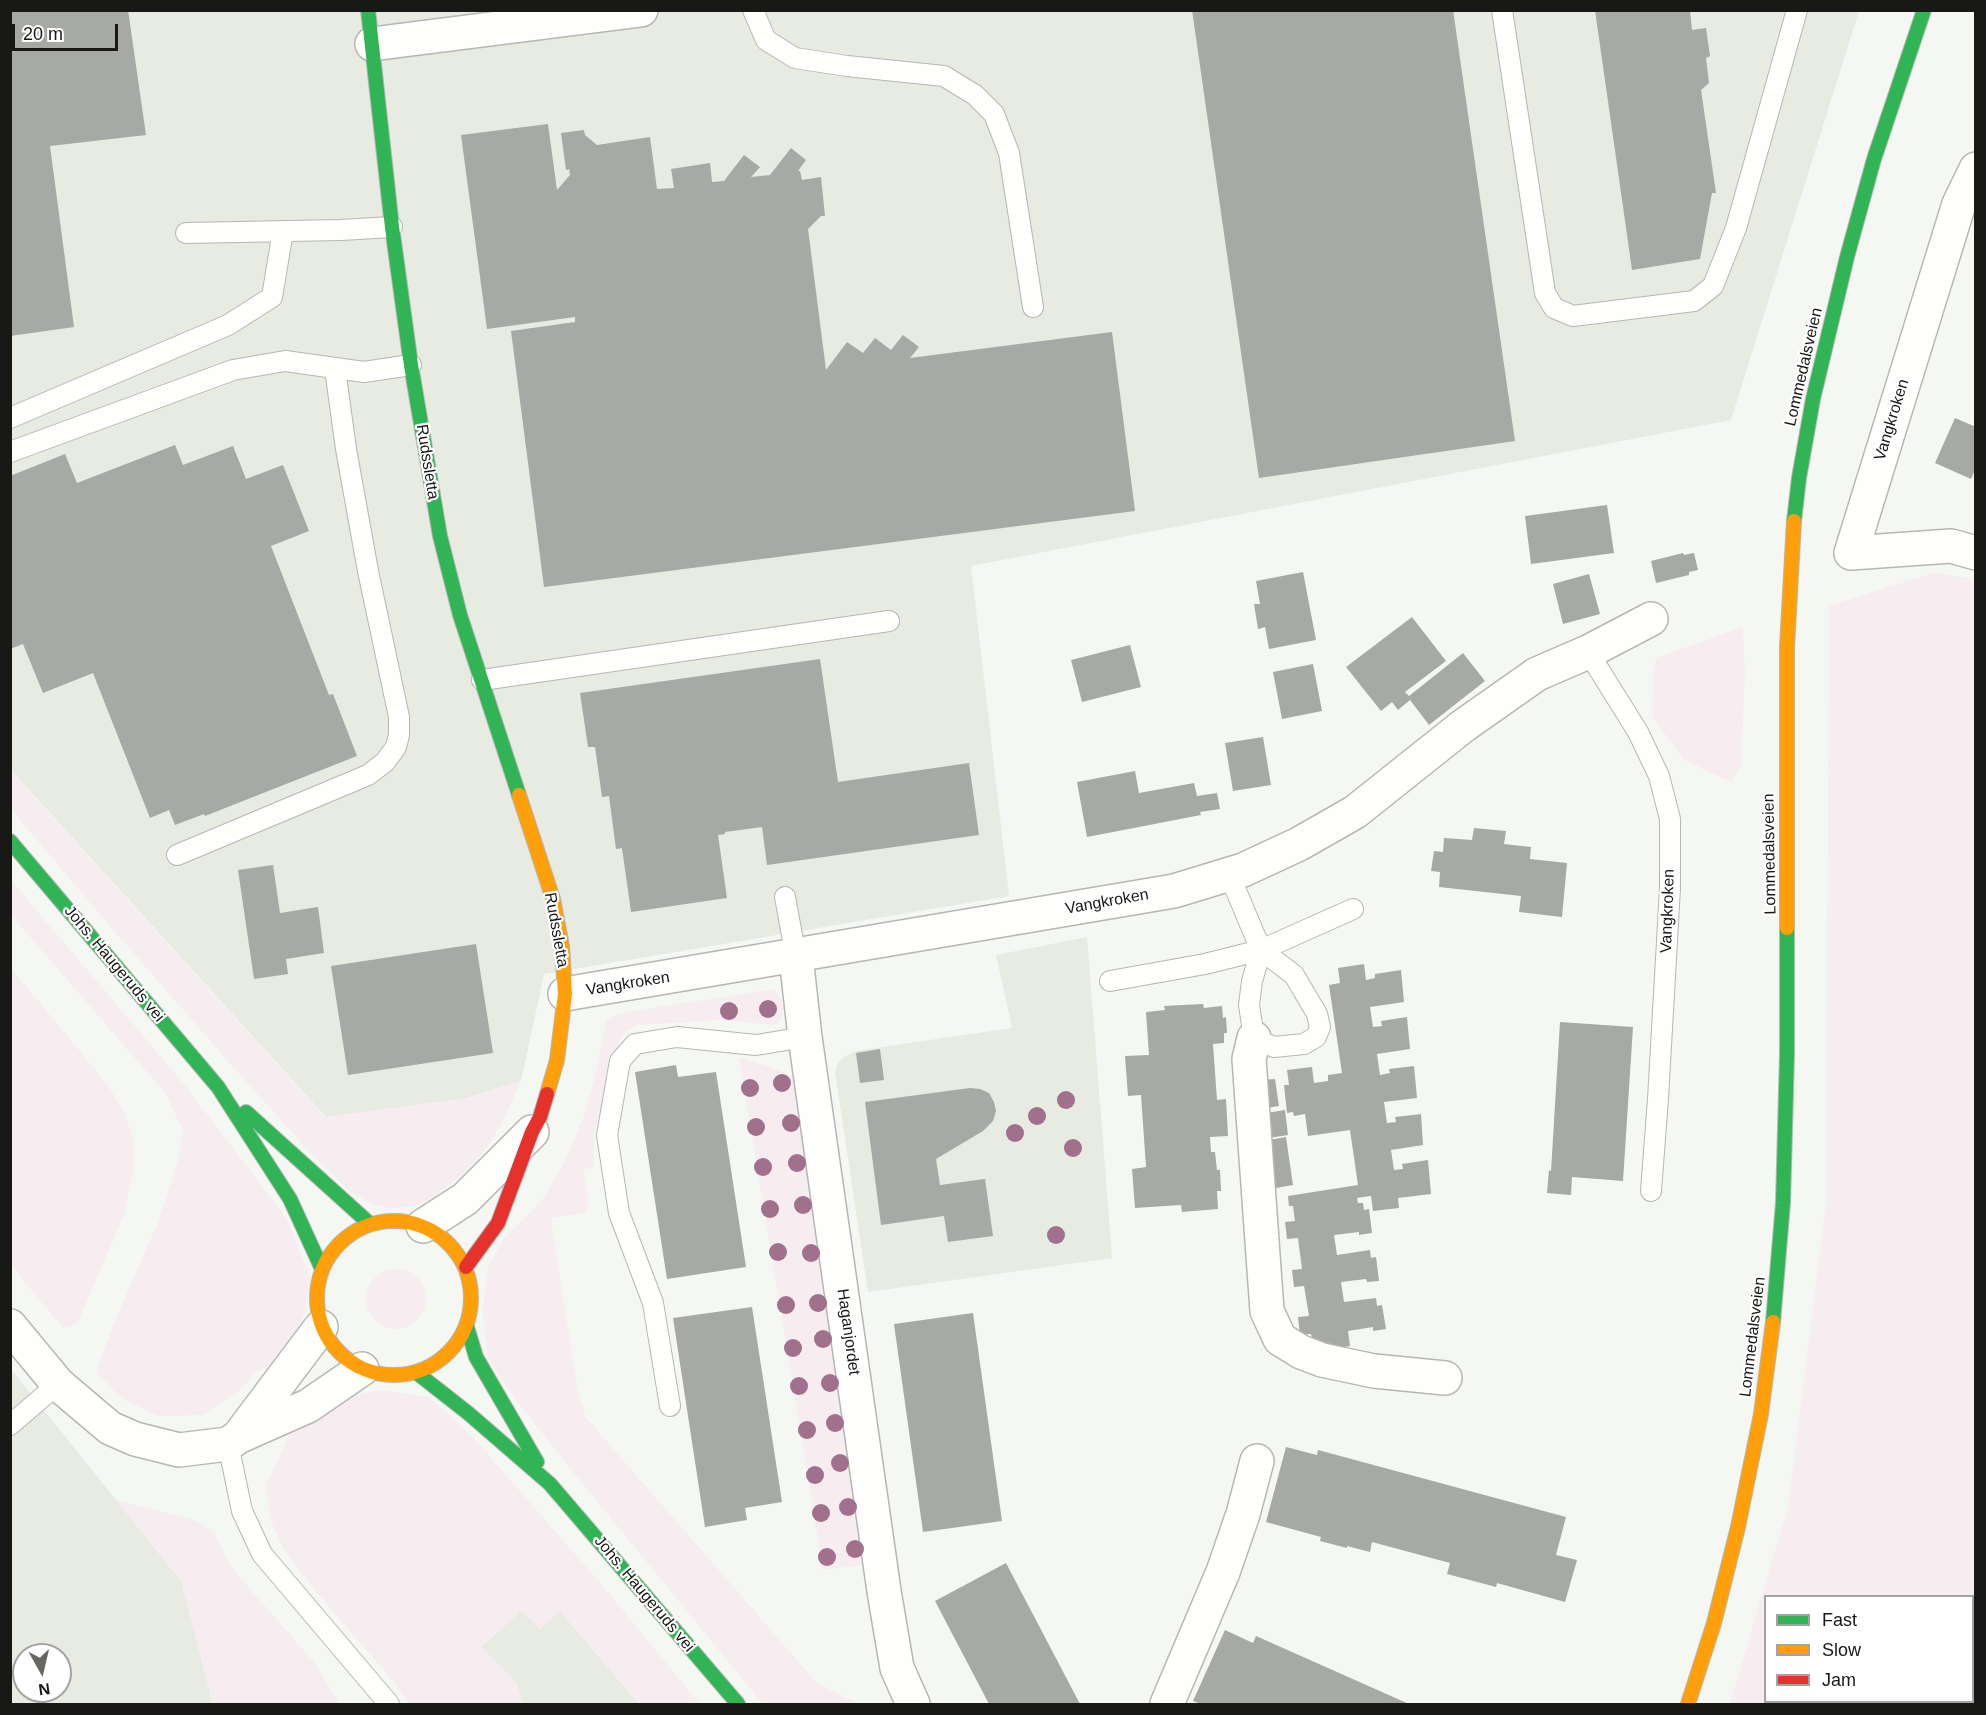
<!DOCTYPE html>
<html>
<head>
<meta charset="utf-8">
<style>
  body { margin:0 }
  #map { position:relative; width:1986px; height:1715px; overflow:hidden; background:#f5f7f3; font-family:Arial,sans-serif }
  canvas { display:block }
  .frame { position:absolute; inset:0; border:12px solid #181916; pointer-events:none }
  .legend { position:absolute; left:1764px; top:1595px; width:210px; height:108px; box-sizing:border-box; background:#fff; border:2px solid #a3a3a2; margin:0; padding:8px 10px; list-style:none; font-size:18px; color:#181916 }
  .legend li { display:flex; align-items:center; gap:12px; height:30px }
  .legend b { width:30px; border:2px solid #a3a3a2 }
  .north { position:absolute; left:12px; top:1643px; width:60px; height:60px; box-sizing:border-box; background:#fff; border:2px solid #a3a3a2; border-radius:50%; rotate:172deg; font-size:16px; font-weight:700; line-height:24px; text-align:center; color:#181916 }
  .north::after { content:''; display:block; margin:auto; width:21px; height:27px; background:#656763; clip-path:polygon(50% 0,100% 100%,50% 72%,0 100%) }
  .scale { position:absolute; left:12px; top:24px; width:106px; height:27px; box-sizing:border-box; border:3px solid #181916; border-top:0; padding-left:8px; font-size:18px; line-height:21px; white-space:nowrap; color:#181916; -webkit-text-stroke:4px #fff; paint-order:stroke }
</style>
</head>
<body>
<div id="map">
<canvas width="1986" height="1715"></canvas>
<div class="frame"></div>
<ul class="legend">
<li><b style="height:8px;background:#30b455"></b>Fast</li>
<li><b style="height:8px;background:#ff9f0a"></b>Slow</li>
<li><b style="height:8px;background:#e5322d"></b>Jam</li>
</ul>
<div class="north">N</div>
<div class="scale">20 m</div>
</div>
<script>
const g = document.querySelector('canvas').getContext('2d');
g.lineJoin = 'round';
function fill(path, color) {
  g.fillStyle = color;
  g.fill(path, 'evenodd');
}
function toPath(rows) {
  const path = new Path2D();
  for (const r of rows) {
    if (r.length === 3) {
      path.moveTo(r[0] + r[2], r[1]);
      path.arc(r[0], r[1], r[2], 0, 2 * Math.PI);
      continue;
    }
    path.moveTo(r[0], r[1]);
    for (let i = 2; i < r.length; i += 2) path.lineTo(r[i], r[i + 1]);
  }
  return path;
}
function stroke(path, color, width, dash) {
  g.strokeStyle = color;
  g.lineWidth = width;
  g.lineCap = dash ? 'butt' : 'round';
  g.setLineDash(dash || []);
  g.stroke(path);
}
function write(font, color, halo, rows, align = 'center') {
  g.font = font + ' Arial,sans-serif';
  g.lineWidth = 4.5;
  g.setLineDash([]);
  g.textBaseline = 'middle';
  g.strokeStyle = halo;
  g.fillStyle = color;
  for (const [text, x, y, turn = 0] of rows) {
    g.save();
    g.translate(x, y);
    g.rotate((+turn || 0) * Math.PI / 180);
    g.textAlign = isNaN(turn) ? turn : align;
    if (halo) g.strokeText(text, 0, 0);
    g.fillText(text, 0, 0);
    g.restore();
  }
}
const built = toPath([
  [11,11,1859,11,1731,420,971,566,1009,896,544,974,521,1081,463,1099,326,1117,11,770],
  [1087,937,1112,1258,868,1292,835,1072,837,1066,842,1058,855,1051,1012,1028,996,955],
  [10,1368,181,1581,213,1704,11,1704],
  [24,1655,60,1655,60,1691,24,1691],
  [521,1611,560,1611,639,1704,523,1704,516,1682,481,1647]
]);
const green = toPath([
  [1935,572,1976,580,1975,1663,1973,1668,1972,1596,1766,1596,1766,1702,1951,1702,1949,1704,1730,1704,1788,1507,1826,1201,1829,606],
  [1743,627,1745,673,1741,765,1731,782,1684,760,1652,716,1653,671,1656,658],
  [10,770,325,1117,463,1099,521,1081,501,1125,483,1153,461,1176,434,1197,415,1206,390,1208,375,1205,352,1193,317,1160,248,1084,101,916,11,809],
  [10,879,184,1084,287,1219,310,1276,305,1313,283,1360,255,1372,240,1391,203,1415,158,1416,121,1398,96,1372,113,1325,157,1225,178,1160,183,1131,166,1094,11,915],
  [11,968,107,1084,124,1111,133,1138,133,1173,124,1215,78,1322,69,1327,63,1328,11,1266],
  [772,989,777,992,782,1001,783,1010,781,1020,774,1025,719,1020,638,1025,625,1032,619,1042,618,1055,594,1132,594,1167,583,1170,589,1204,587,1208,584,1213,551,1218,553,1234,577,1385,581,1402,585,1410,583,1414,817,1683,853,1701,856,1704,763,1704,576,1476,513,1396,488,1359,483,1312,487,1270,503,1240,542,1201,567,1157,583,1118,594,1081,606,1022,611,1017,624,1013],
  [739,1057,779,1070,795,1078,868,1560,862,1565,823,1570],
  [396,1299,30],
  [384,1390,430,1398,470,1434,603,1586,700,1704,639,1704,560,1611,540,1629,521,1611,481,1647,516,1682,523,1704,409,1704,394,1682,317,1593,284,1550,270,1519,266,1485,290,1434,347,1395],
  [116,1500,197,1521,214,1532,231,1567,313,1661,340,1704,213,1704,181,1581]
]);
const building = toPath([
  [10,10,128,10,146,135,50,146,74,327,10,336],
  [1192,10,1453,10,1515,441,1259,478],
  [1595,10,1690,10,1692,30,1706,28,1710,56,1706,58,1709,83,1701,90,1716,193,1712,193,1700,259,1632,270],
  [548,124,557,190,570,175,569,169,566,170,561,133,584,130,585,135,597,145,650,137,657,189,674,188,671,169,710,163,712,182,724,181,744,155,760,167,751,177,770,175,791,148,806,160,798,171,800,171,802,180,821,177,825,216,821,216,808,229,826,370,847,342,863,353,875,338,891,350,903,335,919,347,910,358,1112,332,1135,511,544,587,511,331,575,322,575,317,487,329,461,135],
  [1955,418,1976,427,1976,468,1971,479,1935,463],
  [175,445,183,465,233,446,246,479,283,465,309,531,271,546,329,695,333,694,357,756,205,816,204,814,175,825,169,810,150,818,93,673,43,693,23,644,10,649,10,476,65,454,77,483],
  [1607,505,1614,553,1531,564,1525,516],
  [1683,553,1684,555,1694,553,1698,570,1689,572,1689,575,1656,583,1651,561],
  [1303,572,1316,640,1269,649,1265,627,1258,629,1254,604,1260,604,1256,581],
  [1589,574,1600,614,1563,624,1553,584],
  [1412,617,1446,661,1405,692,1409,696,1463,653,1485,681,1429,725,1410,700,1398,710,1392,702,1381,711,1346,667],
  [1130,645,1141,687,1082,702,1071,660],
  [820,659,838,782,969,763,979,835,767,865,762,827,725,832,725,834,718,835,727,898,631,912,622,848,616,849,609,796,602,797,595,747,588,747,580,693],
  [1313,664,1322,711,1282,719,1273,672],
  [1263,737,1271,785,1233,791,1225,743],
  [1135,771,1139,793,1194,783,1197,796,1217,793,1220,809,1200,812,1201,815,1087,837,1077,782],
  [1474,828,1506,831,1504,844,1531,847,1530,859,1567,863,1562,917,1519,912,1521,896,1439,887,1440,872,1431,871,1434,851,1443,852,1444,838,1472,840],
  [273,865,280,913,318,907,324,953,286,959,288,974,254,979,238,870],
  [476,944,493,1053,348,1075,331,966],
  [1364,964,1366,980,1375,978,1375,974,1401,970,1404,1002,1370,1007,1373,1027,1382,1026,1381,1021,1407,1017,1410,1049,1377,1054,1380,1075,1390,1073,1389,1069,1414,1066,1417,1098,1384,1102,1387,1123,1396,1122,1395,1117,1421,1114,1423,1145,1391,1150,1394,1170,1403,1169,1402,1164,1428,1160,1431,1194,1398,1198,1399,1208,1373,1211,1371,1196,1357,1198,1358,1203,1363,1203,1364,1210,1369,1209,1372,1233,1359,1235,1359,1232,1334,1235,1337,1255,1370,1250,1371,1258,1376,1257,1379,1281,1367,1282,1366,1279,1341,1282,1344,1302,1376,1298,1377,1306,1382,1305,1386,1329,1373,1331,1373,1327,1348,1331,1350,1346,1323,1350,1312,1340,1311,1334,1300,1335,1298,1317,1309,1316,1304,1286,1294,1287,1292,1270,1302,1269,1298,1238,1287,1239,1285,1222,1295,1221,1293,1206,1289,1206,1288,1196,1358,1185,1350,1130,1308,1136,1305,1114,1294,1116,1293,1112,1287,1113,1284,1085,1289,1085,1287,1070,1312,1067,1314,1083,1328,1081,1328,1075,1342,1073,1329,985,1340,983,1338,968],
  [1203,1004,1204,1008,1222,1006,1223,1018,1226,1017,1227,1033,1224,1033,1224,1043,1213,1044,1217,1100,1226,1099,1228,1136,1210,1137,1211,1152,1215,1152,1217,1170,1220,1170,1221,1191,1217,1191,1218,1209,1182,1212,1181,1205,1135,1208,1132,1169,1146,1167,1141,1095,1128,1096,1125,1056,1149,1055,1146,1012,1165,1010,1164,1006],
  [1560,1022,1633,1027,1623,1181,1572,1177,1571,1195,1547,1193,1549,1170,1551,1171],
  [880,1049,884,1080,860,1083,856,1053],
  [676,1065,678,1077,716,1072,746,1267,667,1279,635,1072],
  [1275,1079,1279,1106,1266,1108,1262,1080],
  [970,1088,980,1089,989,1093,994,1102,996,1111,993,1121,983,1131,936,1159,940,1185,985,1179,993,1236,948,1242,944,1216,881,1225,865,1102],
  [1285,1110,1288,1135,1269,1138,1266,1113],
  [1286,1137,1293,1185,1276,1188,1269,1140],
  [752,1307,782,1502,745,1508,747,1520,705,1527,673,1318],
  [973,1313,1002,1521,923,1532,894,1324],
  [1286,1447,1317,1455,1318,1450,1566,1517,1556,1555,1577,1560,1565,1602,1497,1583,1496,1587,1447,1574,1450,1563,1372,1542,1370,1552,1347,1546,1347,1548,1320,1541,1321,1537,1266,1522],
  [1006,1563,1080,1704,989,1704,935,1601],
  [1225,1630,1253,1643,1256,1636,1409,1704,1201,1704,1193,1701]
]);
const lane = toPath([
  [753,10,766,40,795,58,847,66,944,76,975,95,994,114,1009,153,1033,307],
  [1502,10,1545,293,1554,308,1573,316,1694,301,1713,286,1736,228,1797,10],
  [186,233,341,230,392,227],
  [10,418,228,325,272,297,283,231],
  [10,452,233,370,285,361,364,372,411,365],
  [1588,652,1638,732,1659,776,1670,819,1670,888,1658,1099,1651,1191],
  [482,680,889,621],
  [177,855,368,775,385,762,396,747,399,735,399,717,368,571,346,449,335,369],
  [1229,874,1261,950,1252,981,1249,1005,1254,1038,1274,1047,1304,1044,1316,1037,1320,1027,1317,1014,1294,975,1261,950],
  [785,897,796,957],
  [1110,981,1205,964,1261,950,1353,909],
  [670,1406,653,1303,619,1213,607,1135,620,1061,635,1044,677,1037,756,1045,805,1037],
  [10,1425,58,1384],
  [228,1444,242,1511,262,1554,389,1704]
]);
const street = toPath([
  [372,44,641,10],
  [1976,169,1959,204,1851,553,1951,546,1976,553],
  [796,957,805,1037,884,1591,897,1668,913,1704],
  [565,994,1174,891,1243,870,1299,844,1355,812,1463,726,1537,674,1588,652,1651,619],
  [1254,1038,1249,1059,1267,1311,1280,1339,1301,1352,1322,1360,1374,1371,1445,1378],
  [423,1226,465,1199,532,1132],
  [10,1326,58,1384,110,1428,135,1439,179,1450,228,1444,238,1437,308,1406,362,1369],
  [239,1436,321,1327],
  [1167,1704,1223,1572,1243,1514,1257,1461]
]);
const fast = toPath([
  [368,10,392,227,411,365,440,536,460,615,519,795],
  [1794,521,1799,478,1813,399,1847,257,1874,159,1924,10],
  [10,841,218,1087,290,1199,322,1269],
  [246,1112,370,1224],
  [1773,1322,1783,1203,1787,1054,1787,928],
  [467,1327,476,1357,537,1462],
  [417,1373,468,1413,550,1484,738,1704]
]);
const slow = toPath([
  [519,795,553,899,562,946,565,994,557,1060,547,1094],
  [1787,928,1787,647,1794,521],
  [394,1298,77],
  [1688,1704,1714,1623,1738,1527,1761,1414,1773,1322]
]);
const jam = toPath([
  [466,1267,498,1223,532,1132,540,1117,547,1094]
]);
const trees = [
  [768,1009],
  [729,1011],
  [782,1083],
  [750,1088],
  [1066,1100],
  [1037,1116],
  [791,1123],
  [756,1127],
  [1015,1133],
  [1073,1148],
  [797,1163],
  [763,1167],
  [803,1205],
  [770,1209],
  [1056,1235],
  [778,1252],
  [811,1253],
  [818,1303],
  [786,1305],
  [823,1339],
  [793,1348],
  [830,1383],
  [799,1386],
  [835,1423],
  [807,1430],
  [840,1463],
  [815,1475],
  [848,1507],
  [821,1513],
  [855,1549],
  [827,1557]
];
const streetNames = [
  ["Lommedalsveien",1804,367,-77],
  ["Vangkroken",1892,420,-73],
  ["Rudssletta",427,462,81],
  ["Lommedalsveien",1770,854,-91],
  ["Vangkroken",1107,902,-10],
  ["Vangkroken",1668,911,-88],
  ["Rudssletta",556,930,80],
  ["Johs. Haugeruds vei",114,964,50],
  ["Vangkroken",628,984,-9],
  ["Haganjordet",848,1332,82],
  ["Lommedalsveien",1753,1337,-83],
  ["Johs. Haugeruds vei",644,1594,50]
];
fill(built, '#e7ebe1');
fill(green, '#f7edf0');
fill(building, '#a7a9a5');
stroke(lane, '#b5b7b3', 22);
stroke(street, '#b5b7b3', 36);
stroke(fast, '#b5b7b3', 16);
stroke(slow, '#b5b7b3', 16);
stroke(jam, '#b5b7b3', 16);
stroke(lane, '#fefefd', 20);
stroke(street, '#fefefd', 33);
stroke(fast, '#30b455', 14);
stroke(slow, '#ff9f0a', 14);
stroke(jam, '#e5322d', 14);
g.fillStyle = '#a0708d';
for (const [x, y] of trees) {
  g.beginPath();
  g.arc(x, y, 9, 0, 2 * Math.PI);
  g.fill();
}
write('16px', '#181916', '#fff', streetNames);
</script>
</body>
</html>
